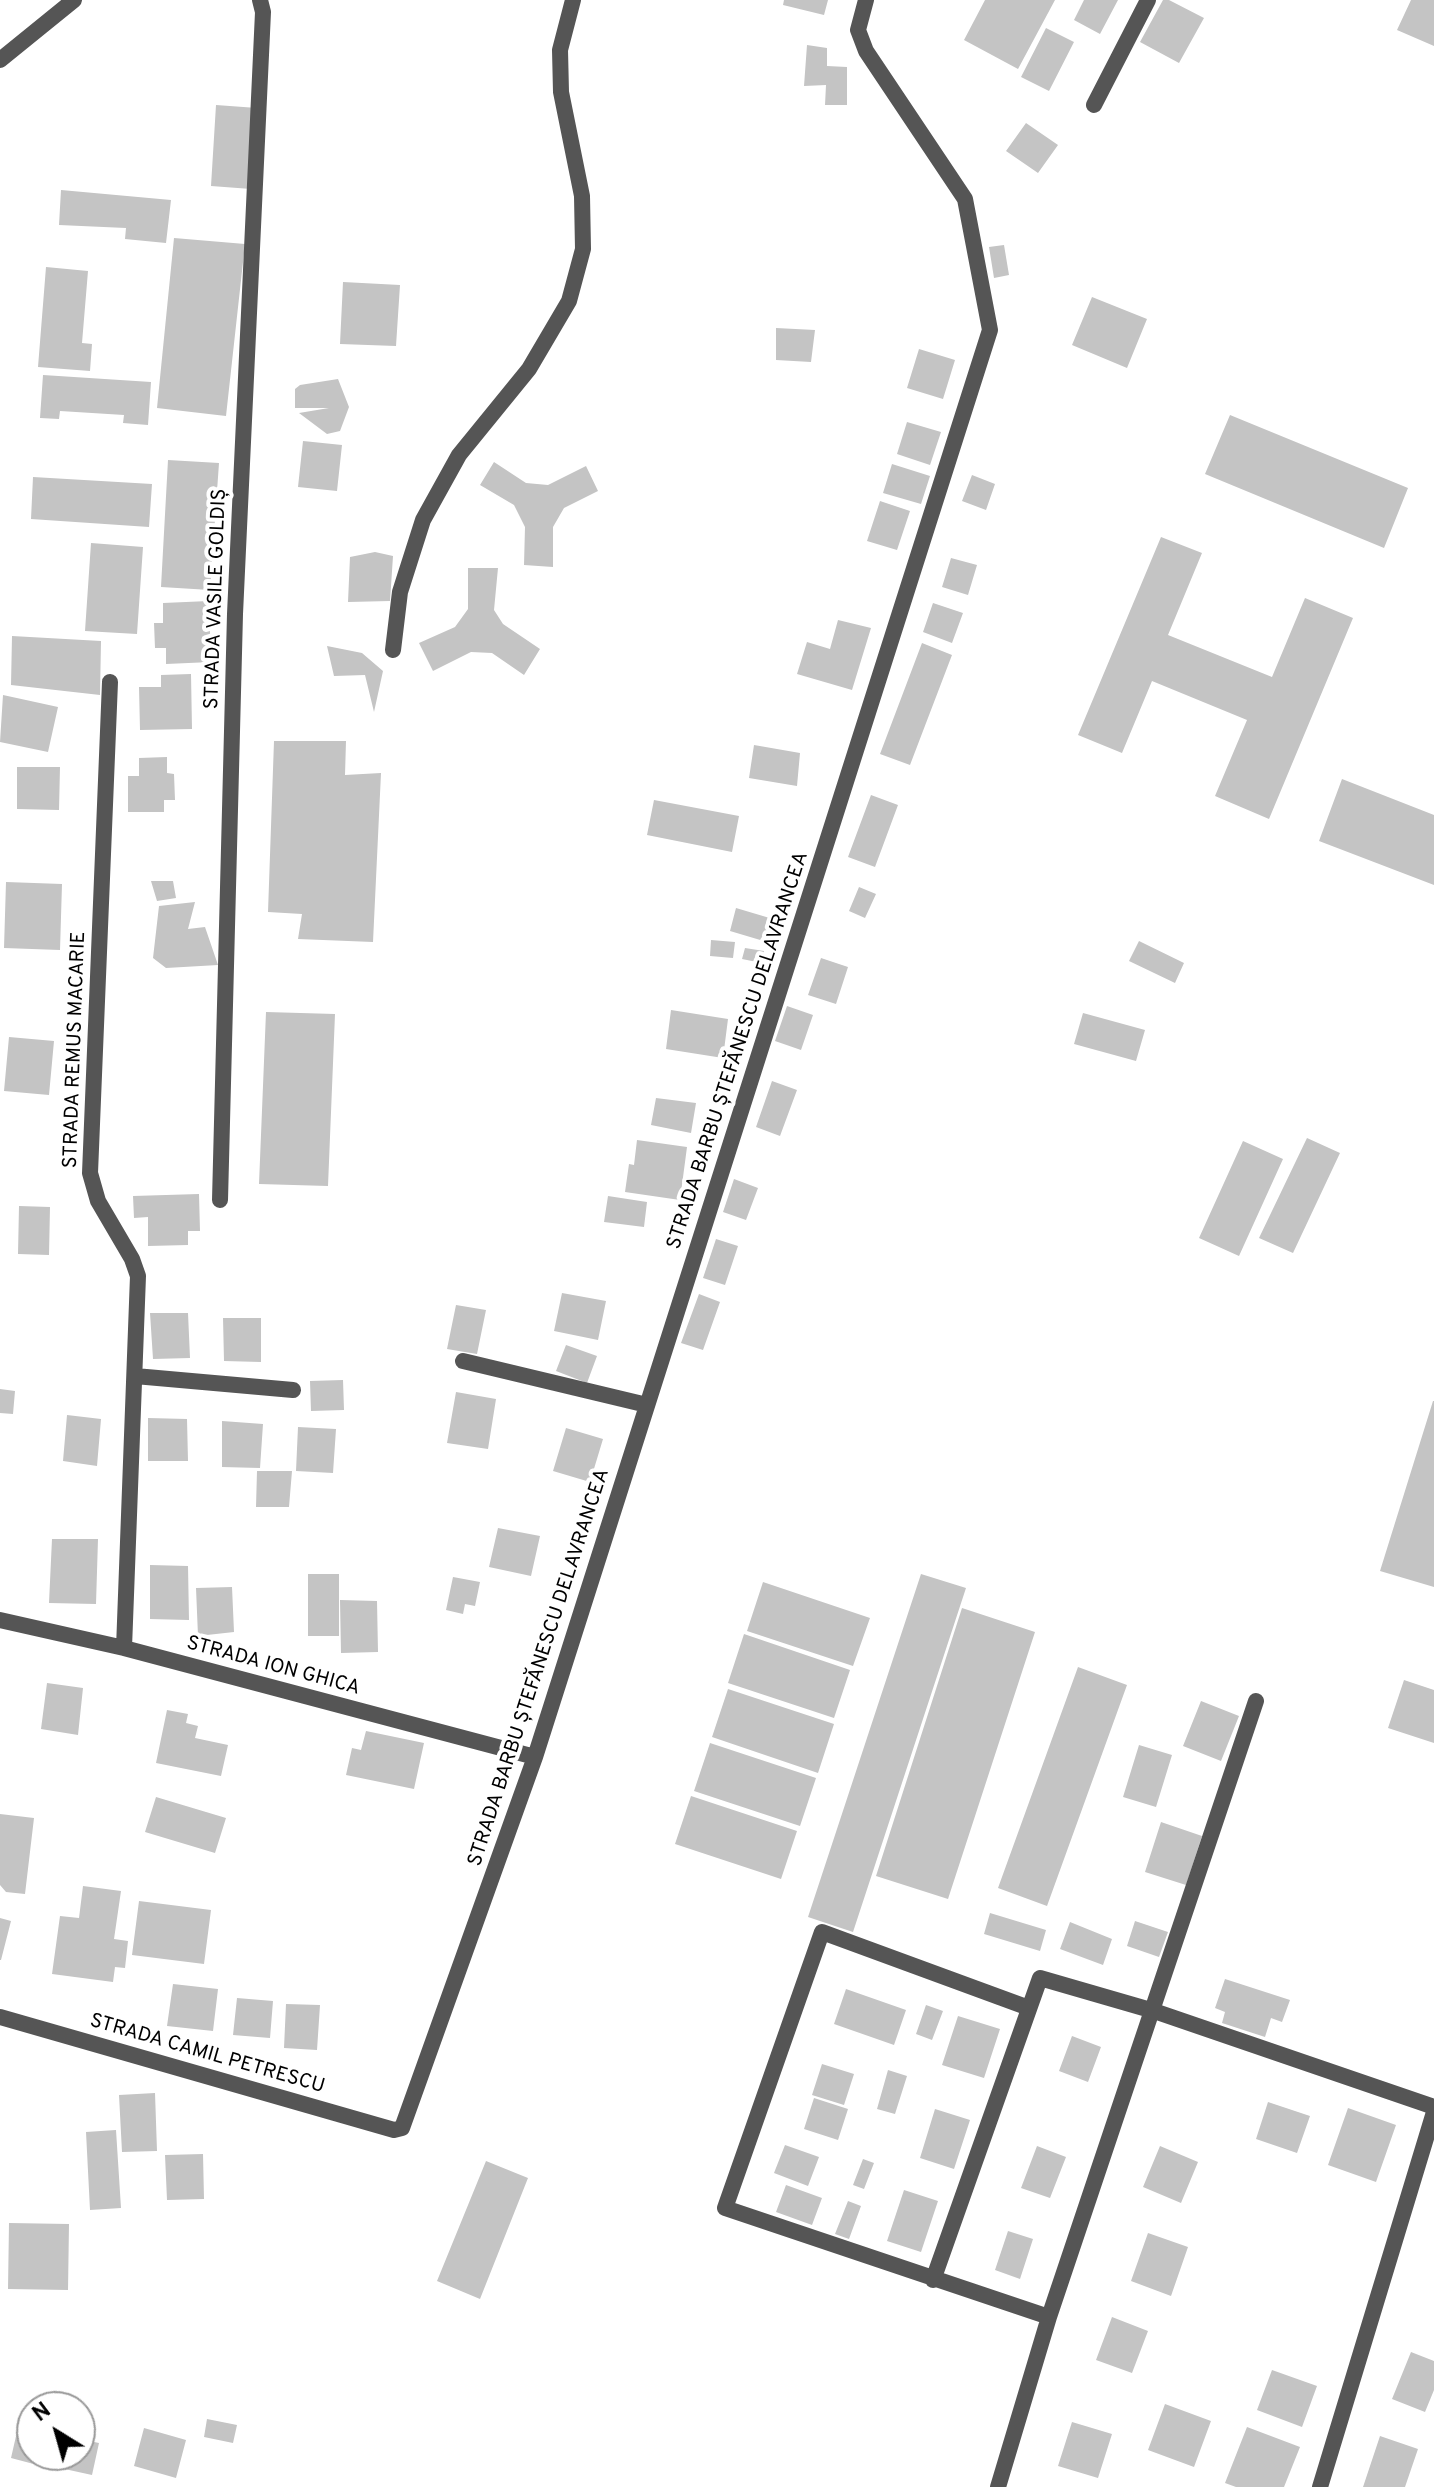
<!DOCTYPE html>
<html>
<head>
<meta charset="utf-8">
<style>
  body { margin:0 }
  #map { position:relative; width:1434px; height:2487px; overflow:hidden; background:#fff; font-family:Overpass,sans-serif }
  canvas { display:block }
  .north { position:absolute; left:16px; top:2391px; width:80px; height:80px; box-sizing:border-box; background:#fff; border:2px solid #999; border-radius:50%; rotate:323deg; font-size:22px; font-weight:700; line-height:32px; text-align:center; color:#000 }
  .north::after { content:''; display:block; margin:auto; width:28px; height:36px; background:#000; clip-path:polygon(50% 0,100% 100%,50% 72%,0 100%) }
</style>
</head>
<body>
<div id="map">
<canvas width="1434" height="2487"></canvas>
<div class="north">N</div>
</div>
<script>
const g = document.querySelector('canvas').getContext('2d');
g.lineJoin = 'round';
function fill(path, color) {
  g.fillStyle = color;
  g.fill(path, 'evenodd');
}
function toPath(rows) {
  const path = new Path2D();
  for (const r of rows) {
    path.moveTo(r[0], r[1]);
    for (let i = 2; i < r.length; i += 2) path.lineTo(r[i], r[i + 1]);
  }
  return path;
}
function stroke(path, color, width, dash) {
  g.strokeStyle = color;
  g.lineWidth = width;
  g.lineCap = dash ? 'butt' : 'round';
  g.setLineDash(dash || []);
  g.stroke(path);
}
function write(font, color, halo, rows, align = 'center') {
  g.font = font + ' Overpass,sans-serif';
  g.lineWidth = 8;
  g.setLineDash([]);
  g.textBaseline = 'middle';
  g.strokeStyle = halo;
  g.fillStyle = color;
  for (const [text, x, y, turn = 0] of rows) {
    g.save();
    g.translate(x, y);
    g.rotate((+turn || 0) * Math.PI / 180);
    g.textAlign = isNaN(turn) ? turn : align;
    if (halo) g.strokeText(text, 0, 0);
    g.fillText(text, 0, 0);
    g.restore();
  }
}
const building = toPath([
  [784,0,828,0,824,15,783,5],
  [985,0,1055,0,1018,69,964,40],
  [1084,0,1118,0,1100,34,1074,20],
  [1163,0,1169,0,1204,18,1179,63,1140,42],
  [1411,0,1434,0,1434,46,1397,30],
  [1046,28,1074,42,1049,91,1021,77],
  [807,45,827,48,827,66,847,67,847,105,825,105,826,85,804,86],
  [216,105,257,108,251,189,211,186],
  [1026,123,1058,145,1038,173,1006,151],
  [61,190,171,200,166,243,125,239,126,228,59,225],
  [174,238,245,244,226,416,157,408],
  [1004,245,1009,275,994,278,989,247],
  [46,267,88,271,82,343,92,344,90,371,38,367],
  [343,282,400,285,396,346,340,344],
  [1092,297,1147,319,1127,368,1072,345],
  [776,328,815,330,811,362,776,360],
  [919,349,955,360,943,399,907,388],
  [43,375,151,382,148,425,123,423,124,415,60,411,59,419,40,418],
  [338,379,349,407,340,431,327,434,299,413,329,408,295,408,295,389,300,385],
  [1230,415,1408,488,1384,548,1205,474],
  [907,422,941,432,930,465,897,454],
  [303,441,342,445,337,491,298,487],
  [168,460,219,463,210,590,161,587],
  [494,462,526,483,548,485,586,466,598,491,564,508,553,527,553,567,524,565,525,527,514,505,480,485],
  [892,464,930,476,921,504,883,493],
  [972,475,995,484,986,510,962,501],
  [33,477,152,484,149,527,31,519],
  [880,501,910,511,897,550,867,541],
  [1161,537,1202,553,1168,635,1272,677,1305,598,1353,618,1269,819,1215,796,1247,720,1152,681,1122,753,1078,735],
  [91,543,143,547,137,634,85,631],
  [375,552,393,556,390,601,348,602,350,557],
  [951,558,977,565,968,595,942,587],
  [468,568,498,568,494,610,503,624,540,649,524,675,492,653,471,652,433,671,419,643,455,627,468,609],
  [209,601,211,662,166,664,166,648,155,648,154,623,163,623,163,603],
  [933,603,963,613,952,643,923,632],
  [838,620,871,628,852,690,797,674,807,642,830,649],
  [12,636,101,641,100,695,11,685],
  [922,643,952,655,910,765,880,754],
  [327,646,362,653,383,671,374,712,365,675,334,676],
  [191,674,192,729,140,730,139,687,161,687,161,675],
  [3,695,58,707,48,752,0,742],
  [274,741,346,741,345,775,381,773,373,942,298,939,302,914,268,912],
  [754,745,800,753,797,786,749,778],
  [167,757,167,773,174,774,175,800,164,800,164,812,128,812,128,776,139,776,139,758],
  [17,767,60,767,59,810,17,809],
  [1342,779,1434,815,1434,885,1319,841],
  [871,795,898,805,875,867,848,857],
  [654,800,739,816,732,852,647,835],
  [151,881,173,881,176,898,157,901],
  [6,882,62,884,60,950,4,948],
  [859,887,876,894,865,918,849,911],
  [195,902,188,929,205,927,218,965,166,968,153,958,159,906],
  [736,908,773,919,767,942,730,931],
  [711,940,735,942,733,958,710,956],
  [1139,941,1184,963,1175,983,1129,961],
  [745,948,764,951,762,963,742,959],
  [821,958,848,967,836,1004,808,995],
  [787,1006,813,1015,801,1050,775,1041],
  [671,1010,728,1019,723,1058,666,1049],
  [266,1012,335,1014,328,1186,259,1184],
  [1083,1013,1145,1030,1136,1061,1074,1044],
  [9,1037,54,1041,49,1095,4,1091],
  [772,1081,797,1090,780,1136,756,1127],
  [656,1098,696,1103,691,1133,651,1125],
  [1307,1138,1340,1153,1293,1253,1259,1238],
  [637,1140,687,1147,680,1200,625,1192,629,1164,634,1165],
  [1243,1141,1283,1159,1239,1256,1199,1238],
  [734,1179,758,1188,746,1220,723,1212],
  [199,1194,200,1231,188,1231,188,1245,148,1246,148,1217,134,1218,133,1196],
  [608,1196,647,1202,644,1227,604,1222],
  [19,1206,50,1207,49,1255,18,1254],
  [716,1239,738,1246,725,1285,703,1278],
  [562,1293,606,1301,598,1340,554,1331],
  [699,1294,720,1302,703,1350,681,1343],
  [456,1305,486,1310,477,1354,447,1349],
  [150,1313,188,1313,190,1358,153,1359],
  [223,1318,261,1318,261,1362,224,1361],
  [566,1345,597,1356,587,1383,556,1371],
  [343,1380,344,1410,311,1411,310,1381],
  [0,1389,15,1391,13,1414,0,1413],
  [456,1392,496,1399,488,1449,447,1443],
  [1433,1401,1434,1401,1434,1587,1380,1571],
  [67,1415,101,1419,97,1466,63,1461],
  [148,1418,187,1419,188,1461,148,1461],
  [222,1421,263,1424,260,1468,222,1467],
  [298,1427,336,1429,333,1473,296,1471],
  [566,1428,603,1439,590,1482,553,1471],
  [257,1471,292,1471,289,1507,256,1507],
  [498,1528,540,1536,531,1576,489,1567],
  [52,1539,98,1539,96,1604,49,1603],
  [150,1565,188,1566,189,1620,150,1619],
  [308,1574,339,1574,339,1636,308,1636],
  [921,1574,966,1588,853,1932,808,1917],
  [453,1577,480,1582,475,1606,465,1604,463,1614,446,1610],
  [763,1582,870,1618,853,1666,747,1631],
  [232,1587,234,1632,198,1636,196,1588],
  [340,1600,377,1601,378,1652,341,1653],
  [962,1608,1035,1632,948,1899,876,1876],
  [744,1634,850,1670,834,1718,728,1683],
  [1078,1667,1127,1685,1047,1906,998,1888],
  [1404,1680,1434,1690,1434,1743,1388,1728],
  [47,1683,83,1688,78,1735,41,1729],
  [728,1689,834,1724,818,1773,712,1737],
  [1201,1701,1239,1716,1221,1761,1183,1746],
  [167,1710,188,1714,186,1723,198,1726,195,1738,228,1745,221,1776,156,1763],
  [366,1731,424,1743,414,1789,346,1775,352,1748,361,1750],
  [710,1743,816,1778,800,1826,694,1791],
  [1139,1745,1172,1755,1156,1807,1123,1797],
  [691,1796,797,1831,781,1879,675,1844],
  [156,1797,226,1818,215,1853,145,1832],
  [0,1814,34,1818,25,1894,6,1892,0,1885],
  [1161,1822,1202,1836,1186,1885,1145,1872],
  [83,1886,121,1891,114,1939,128,1941,125,1968,115,1967,113,1982,52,1974,60,1916,79,1918],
  [139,1901,211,1910,204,1964,132,1955],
  [990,1913,1046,1930,1040,1951,984,1934],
  [0,1918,11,1921,1,1960,0,1960],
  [1135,1921,1168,1932,1159,1957,1127,1946],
  [1070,1922,1112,1939,1103,1965,1060,1949],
  [1225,1979,1290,2000,1282,2022,1271,2018,1265,2037,1222,2023,1225,2012,1215,2008],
  [173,1984,218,1989,213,2031,167,2026],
  [846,1989,906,2010,894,2045,834,2024],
  [237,1998,273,2001,270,2038,233,2035],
  [286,2004,320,2005,317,2050,284,2048],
  [926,2005,943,2011,932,2040,916,2034],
  [958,2016,1000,2029,984,2078,942,2065],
  [1072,2036,1101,2047,1088,2082,1059,2071],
  [822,2064,854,2074,844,2105,812,2095],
  [888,2070,907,2076,895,2114,877,2109],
  [155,2093,157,2151,122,2152,119,2095],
  [814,2098,848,2109,838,2140,804,2129],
  [1268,2102,1310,2116,1297,2153,1256,2139],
  [1348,2108,1396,2125,1376,2182,1328,2165],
  [935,2109,970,2120,954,2169,920,2158],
  [116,2130,121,2208,90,2210,86,2132],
  [785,2145,819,2157,808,2186,774,2173],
  [1037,2146,1066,2157,1050,2198,1021,2188],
  [1160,2146,1198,2162,1181,2203,1143,2187],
  [203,2154,204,2199,167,2200,165,2155],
  [863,2159,874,2163,864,2189,853,2185],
  [486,2161,528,2178,480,2299,437,2281],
  [786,2185,822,2198,812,2225,776,2212],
  [904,2190,938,2201,921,2252,887,2241],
  [848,2201,861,2206,849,2239,835,2234],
  [9,2223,69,2224,68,2290,8,2289],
  [1008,2231,1033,2239,1020,2279,995,2270],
  [1148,2233,1188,2247,1171,2296,1131,2281],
  [1112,2317,1148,2331,1132,2373,1096,2360],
  [1411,2352,1434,2361,1434,2390,1425,2412,1392,2399],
  [1272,2370,1317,2386,1302,2427,1257,2410],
  [1165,2404,1211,2421,1194,2467,1148,2450],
  [207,2419,237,2425,233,2443,204,2437],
  [1072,2422,1112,2434,1098,2478,1058,2466],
  [19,2423,32,2426,32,2455,48,2455,45,2467,11,2458],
  [1247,2427,1300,2447,1284,2487,1236,2487,1225,2483],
  [144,2428,186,2440,176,2478,134,2466],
  [1380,2436,1418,2449,1405,2487,1363,2487],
  [80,2439,99,2443,92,2475,60,2468,63,2455,80,2455]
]);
const minor = toPath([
  [0,60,74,0],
  [1094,105,1148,0],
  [393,650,400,592,423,520,459,455,529,369,569,301,583,249,582,196,561,92,560,50,573,0],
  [110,682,90,1173,98,1201,132,1259,138,1276,124,1648],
  [220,1200,235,614,263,12,260,0],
  [463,1361,647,1405],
  [135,1376,293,1390],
  [0,1620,124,1648,535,1757],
  [1029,2008,822,1932,725,2208,1049,2317],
  [0,2017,394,2130,402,2128,535,1757,990,330,965,199,866,51,858,30,866,0],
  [933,2280,1040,1978,1154,2011,1434,2107],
  [998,2487,1049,2317,1256,1701],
  [1320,2487,1434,2112]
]);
const streetNames = [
  ["STRADA VASILE GOLDIȘ",217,599,-88],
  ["STRADA REMUS MACARIE",76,1050,-88],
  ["STRADA BARBU ȘTEFĂNESCU DELAVRANCEA",739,1051,-72],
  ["STRADA ION GHICA",273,1667,15],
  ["STRADA BARBU ȘTEFĂNESCU DELAVRANCEA",540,1668,-72],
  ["STRADA CAMIL PETRESCU",207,2055,16]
];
fill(building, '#c4c4c4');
stroke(minor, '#555', 16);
write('20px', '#000', '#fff', streetNames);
</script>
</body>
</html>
